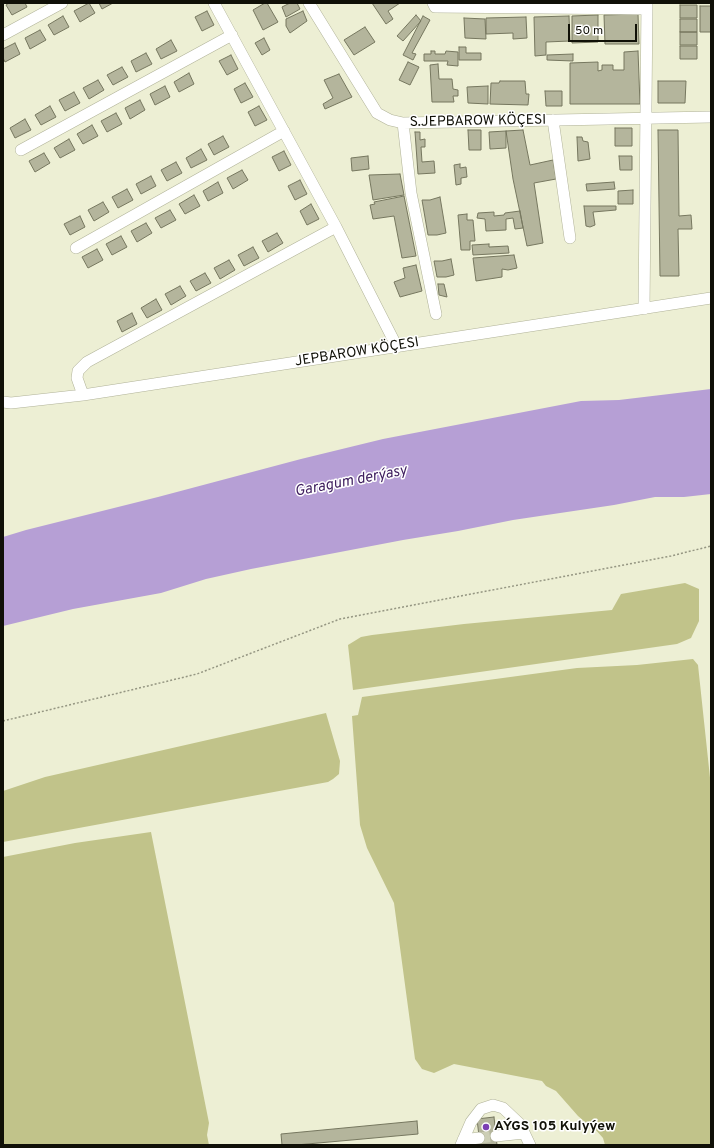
<!DOCTYPE html>
<html>
<head>
<meta charset="utf-8">
<style>
  body { margin:0 }
  #map { position:relative; width:714px; height:1148px; overflow:hidden; background:#edefd4; font-family:Overpass,sans-serif }
  canvas { display:block }
  .frame { position:absolute; inset:0; border:4px solid #101007; pointer-events:none }
  .scale { position:absolute; left:568px; top:24px; width:69px; height:18px; box-sizing:border-box; border:2px solid #101007; border-top:0; padding-left:5px; font-size:12px; line-height:14px; white-space:nowrap; color:#101007; -webkit-text-stroke:3px #fff; paint-order:stroke }
</style>
</head>
<body>
<div id="map">
<canvas width="714" height="1148"></canvas>
<div class="frame"></div>
<div class="scale">50 m</div>
</div>
<script>
const g = document.querySelector('canvas').getContext('2d');
g.lineJoin = 'round';
function fill(path, color) {
  g.fillStyle = color;
  g.fill(path, 'evenodd');
}
function toPath(rows) {
  const path = new Path2D();
  for (const r of rows) {
    path.moveTo(r[0], r[1]);
    for (let i = 2; i < r.length; i += 2) path.lineTo(r[i], r[i + 1]);
  }
  return path;
}
function stroke(path, color, width, dash) {
  g.strokeStyle = color;
  g.lineWidth = width;
  g.lineCap = dash ? 'butt' : 'round';
  g.setLineDash(dash || []);
  g.stroke(path);
}
function write(font, color, halo, rows, align = 'center') {
  g.font = font + ' Overpass,sans-serif';
  g.lineWidth = 3;
  g.setLineDash([]);
  g.textBaseline = 'middle';
  g.strokeStyle = halo;
  g.fillStyle = color;
  for (const [text, x, y, turn = 0] of rows) {
    g.save();
    g.translate(x, y);
    g.rotate((+turn || 0) * Math.PI / 180);
    g.textAlign = isNaN(turn) ? turn : align;
    if (halo) g.strokeText(text, 0, 0);
    g.fillText(text, 0, 0);
    g.restore();
  }
}
const green = toPath([
  [685,583,699,589,699,621,691,638,677,644,353,690,348,645,361,637,372,635,464,624,612,610,621,594],
  [693,659,698,665,711,787,711,1145,605,1145,603,1138,595,1129,585,1122,578,1116,556,1091,546,1086,542,1081,454,1064,434,1073,422,1069,415,1059,394,903,367,848,360,825,352,716,358,715,362,697,577,668,637,665],
  [326,713,340,761,339,774,333,779,328,782,3,842,3,791,45,777],
  [151,832,209,1123,207,1135,209,1145,3,1145,3,857,75,843]
]);
const water = toPath([
  [711,389,711,494,684,497,655,497,614,505,513,520,458,531,403,540,251,569,206,579,161,593,73,609,3,626,3,537,26,530,158,497,301,459,383,439,581,401,619,400]
]);
const building = toPath([
  [9,3,25,3,27,7,12,15,6,5,9,3],
  [89,3,95,13,80,22,74,11,89,3],
  [99,3,113,3,102,9,99,3],
  [265,3,267,3,278,22,263,30,253,10,265,3],
  [290,3,297,3,300,9,286,17,282,7,290,3],
  [372,3,400,3,388,11,393,19,386,24,372,3],
  [680,5,697,5,697,18,680,18,680,5],
  [700,6,711,6,711,32,700,32,700,6],
  [207,11,214,25,202,31,195,17,207,11],
  [303,11,307,21,290,33,286,26,286,19,303,11],
  [638,14,639,44,605,44,604,15,638,14],
  [416,15,421,21,403,41,397,36,416,15],
  [598,15,598,42,572,43,572,16,598,15],
  [63,16,69,27,54,35,48,25,63,16],
  [423,16,430,20,412,53,416,54,413,60,403,55,423,16],
  [569,16,570,41,546,42,546,55,535,56,534,17,569,16],
  [526,17,527,38,513,39,513,33,486,34,486,18,526,17],
  [464,18,485,19,486,39,465,38,464,18],
  [680,19,697,19,697,32,680,32,680,19],
  [365,27,375,42,354,55,344,40,365,27],
  [40,30,46,40,30,49,25,38,40,30],
  [680,32,697,32,697,45,680,45,680,32],
  [264,38,270,50,262,55,255,43,264,38],
  [171,40,177,51,161,59,156,49,171,40],
  [15,43,20,54,5,62,3,58,3,49,15,43],
  [680,46,697,46,697,59,680,59,680,46],
  [459,47,466,47,466,53,481,53,481,60,459,60,459,47],
  [431,51,435,51,435,54,445,54,446,51,458,52,458,66,447,65,448,61,424,61,424,54,431,54,431,51],
  [638,51,640,104,570,104,570,63,598,62,598,71,602,70,602,65,613,65,613,70,624,70,624,52,638,51],
  [146,53,152,64,136,72,131,61,146,53],
  [573,54,573,61,547,60,547,55,573,54],
  [231,55,238,69,227,75,219,61,231,55],
  [408,62,419,67,410,85,399,80,408,62],
  [438,64,439,79,452,79,453,89,458,90,458,96,453,96,454,102,432,102,430,65,438,64],
  [122,67,128,77,113,85,107,75,122,67],
  [189,73,194,84,179,92,174,82,189,73],
  [339,74,352,97,325,109,323,104,333,98,324,80,339,74],
  [98,80,104,90,89,99,83,88,98,80],
  [500,81,525,81,526,94,529,94,528,105,490,104,491,83,499,83,500,81],
  [658,81,686,81,685,103,658,103,658,81],
  [245,83,253,97,241,103,234,89,245,83],
  [165,86,170,97,155,105,150,94,165,86],
  [488,86,488,104,468,103,467,87,488,86],
  [545,91,562,91,562,106,546,106,545,91],
  [74,92,80,103,65,111,59,100,74,92],
  [140,100,145,110,130,119,125,108,140,100],
  [50,106,56,117,41,125,35,115,50,106],
  [259,106,267,120,255,126,248,112,259,106],
  [116,113,122,124,107,132,101,121,116,113],
  [25,119,31,130,15,138,10,128,25,119],
  [92,125,98,136,83,144,77,134,92,125],
  [615,128,632,128,632,146,615,146,615,128],
  [468,130,481,130,481,150,469,150,468,130],
  [523,130,530,165,553,160,556,179,534,183,543,243,527,246,513,179,506,131,523,130],
  [658,130,678,130,679,216,691,215,692,229,678,229,679,276,660,276,658,130],
  [506,131,506,148,490,149,489,132,506,131],
  [415,132,420,132,420,140,425,139,425,147,421,147,422,162,434,161,435,173,418,174,415,132],
  [223,136,229,147,214,155,208,144,223,136],
  [577,137,582,137,583,141,588,142,590,159,578,161,577,137],
  [69,139,75,150,60,158,54,148,69,139],
  [201,149,207,160,191,168,186,158,201,149],
  [284,151,291,165,279,171,272,157,284,151],
  [44,153,50,163,35,172,29,161,44,153],
  [368,156,369,169,352,171,351,158,368,156],
  [619,156,632,156,632,170,620,170,619,156],
  [176,162,182,173,167,181,161,170,176,162],
  [460,164,460,168,466,167,467,177,461,178,461,184,456,185,454,165,460,164],
  [242,170,248,180,233,189,227,178,242,170],
  [400,174,404,195,373,200,369,175,400,174],
  [151,176,156,186,141,194,136,184,151,176],
  [300,180,307,194,295,200,288,186,300,180],
  [218,182,223,193,208,201,203,191,218,182],
  [614,182,615,189,587,191,586,184,614,182],
  [127,189,133,200,118,208,112,197,127,189],
  [633,190,633,204,618,204,618,191,633,190],
  [194,195,200,206,185,214,179,204,194,195],
  [404,196,416,256,402,258,394,216,373,219,370,205,375,204,374,202,404,196],
  [440,197,446,233,437,235,428,235,422,200,430,200,440,197],
  [103,202,109,212,94,221,88,210,103,202],
  [311,204,319,219,307,225,300,211,311,204],
  [584,206,616,206,616,210,593,212,595,225,590,227,586,226,584,206],
  [170,210,176,220,161,228,155,218,170,210],
  [520,211,523,228,515,229,513,218,506,219,506,230,486,231,485,219,477,218,478,213,494,212,494,216,504,215,505,213,520,211],
  [467,214,467,220,473,220,475,241,470,241,470,250,461,250,458,215,467,214],
  [80,216,85,227,70,235,64,224,80,216],
  [146,223,152,233,137,242,131,231,146,223],
  [277,233,283,243,268,252,262,241,277,233],
  [121,236,127,247,112,255,106,244,121,236],
  [489,244,489,247,508,246,509,253,473,255,472,245,489,244],
  [253,247,259,258,244,266,238,255,253,247],
  [97,249,103,260,88,268,82,257,97,249],
  [514,255,517,268,508,270,502,269,502,277,476,281,473,258,514,255],
  [451,259,454,275,446,277,437,277,434,261,442,261,451,259],
  [229,260,235,270,220,279,214,268,229,260],
  [416,265,422,291,400,297,394,282,405,278,403,268,416,265],
  [205,273,211,283,196,291,190,281,205,273],
  [438,284,444,284,447,297,439,295,438,284],
  [180,286,186,296,171,305,165,294,180,286],
  [156,299,162,310,147,318,141,308,156,299],
  [132,313,137,324,122,332,117,321,132,313],
  [494,1117,497,1145,480,1145,477,1119,494,1117],
  [417,1121,418,1134,296,1145,282,1145,281,1134,417,1121]
]);
const minorTunnel = toPath([
  [479,1138,496,1136]
]);
const path = toPath([
  [3,721,197,674,340,619,671,556,711,546]
]);
const minor = toPath([
  [214,3,336,227],
  [309,3,377,113,390,120,403,123,711,117],
  [433,3,435,7,647,9],
  [3,35,62,3],
  [553,120,570,238],
  [403,123,411,193,436,314],
  [21,150,232,35],
  [76,248,284,131],
  [644,309,647,3],
  [83,395,77,378,78,371,87,362,336,227,397,347],
  [3,402,11,403,83,395,711,298],
  [496,1136,524,1133],
  [463,1140,479,1138],
  [461,1145,471,1122,481,1109,493,1105,503,1108,520,1124,530,1145]
]);
const markers = [
  [486,1127,4,"#7b3fb4"]
];
const streetNames = [
  ["S.JEPBAROW KÖÇESI",478,122,-1],
  ["JEPBAROW KÖÇESI",357,353,-9]
];
const poiNames = [
  ["AÝGS 105 Kulyýew",494,1127]
];
const waterNames = [
  ["Garagum derýasy",351,482,-11]
];
fill(green, '#c1c38a');
fill(water, '#b69fd5');
fill(building, '#b4b59c');
stroke(building, '#76775f', 1);
stroke(minorTunnel, '#ccceb5', 11, [11, 5.5]);
stroke(minor, '#b0b298', 12);
stroke(path, '#959682', 1.5, [2, 2]);
stroke(minor, '#fff', 11);
for (const [x, y, r, color] of markers) {
  const dot = new Path2D();
  dot.arc(x, y, r, 0, 2 * Math.PI);
  g.fillStyle = color;
  g.fill(dot);
  stroke(dot, '#fff', 1.5);
}
write('14px', '#101007', '#fff', streetNames);
write('bold 14px', '#101007', '#fff', poiNames, 'left');
write('italic 15px', '#402060', '#fff', waterNames);
</script>
</body>
</html>
